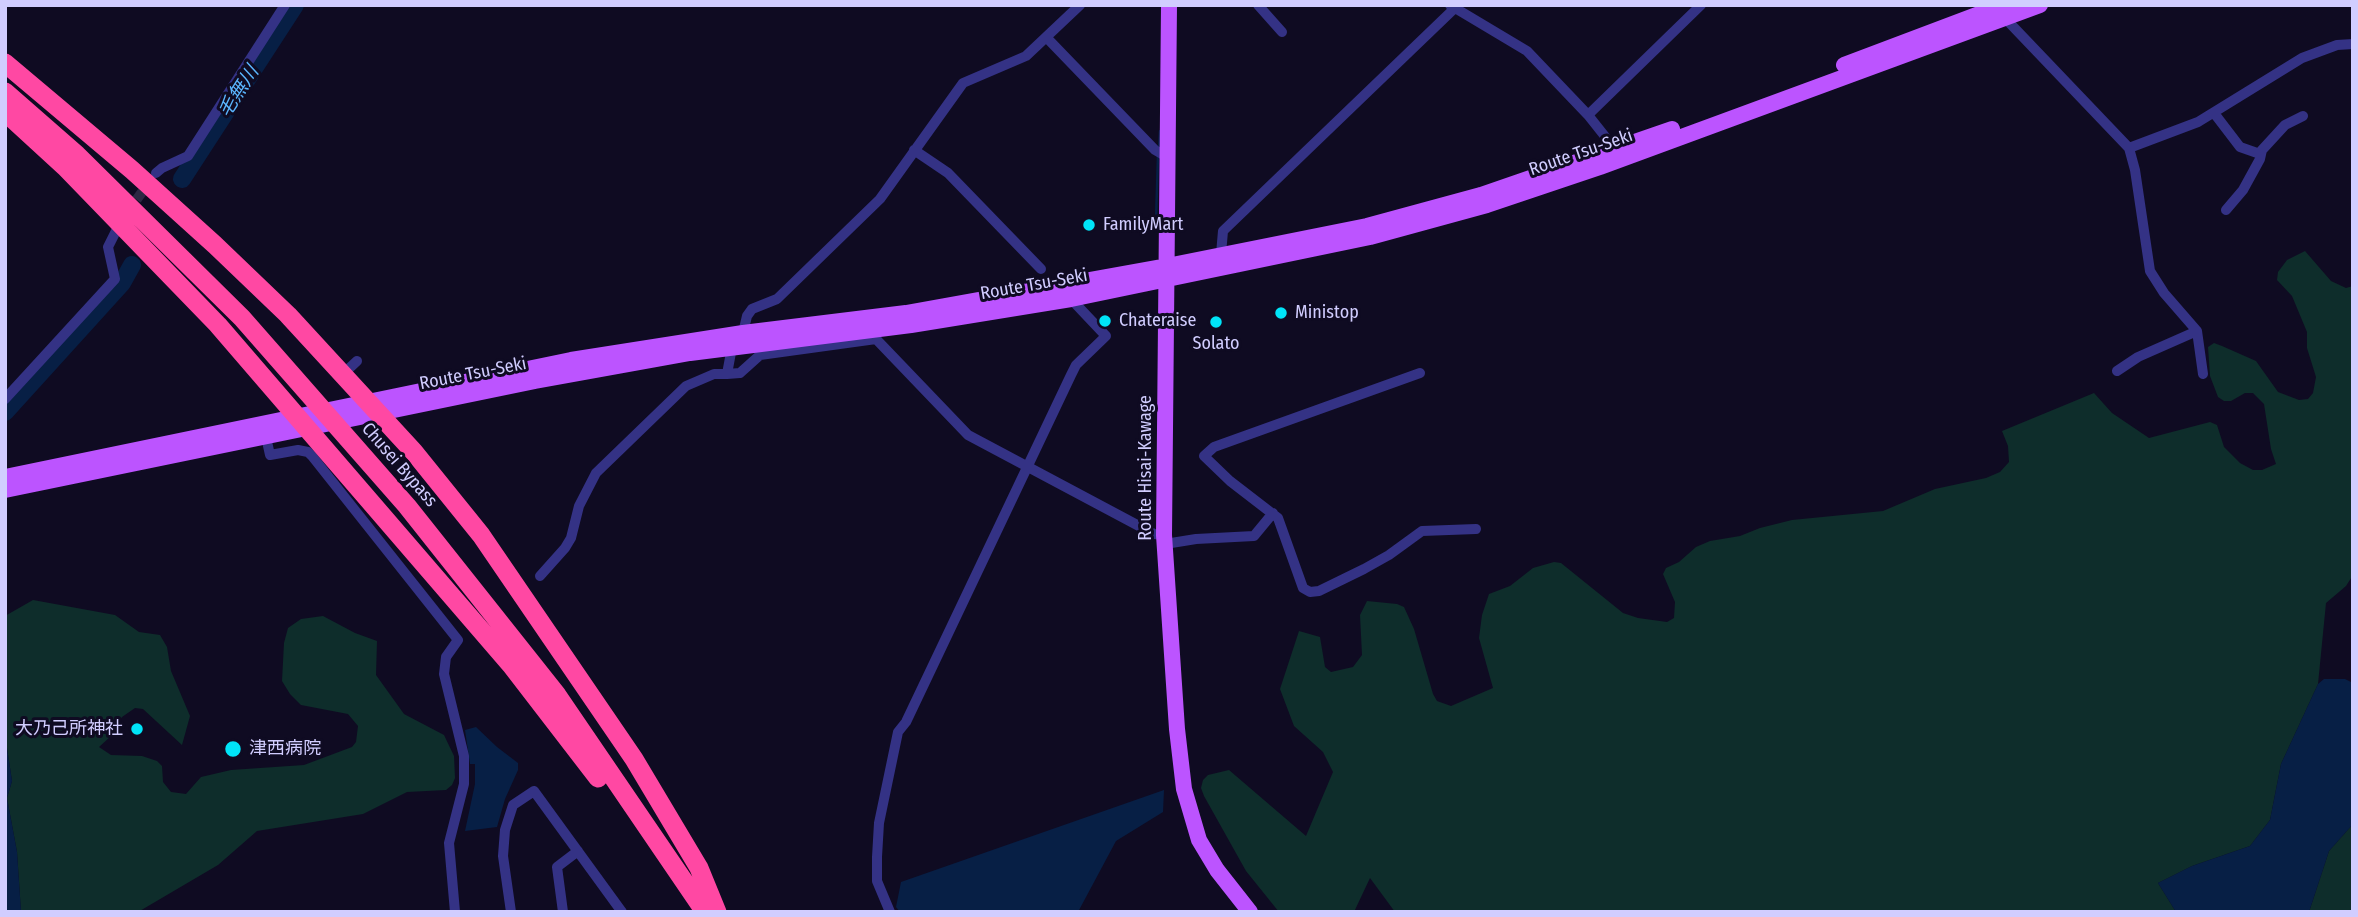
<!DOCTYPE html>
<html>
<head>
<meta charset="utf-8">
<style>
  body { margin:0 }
  #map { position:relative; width:2358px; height:917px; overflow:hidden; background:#0f0b22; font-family:"Fira Sans Condensed",sans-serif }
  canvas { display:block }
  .frame { position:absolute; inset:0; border:7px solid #d1cdff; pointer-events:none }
</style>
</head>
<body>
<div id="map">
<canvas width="2358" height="917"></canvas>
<div class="frame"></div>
</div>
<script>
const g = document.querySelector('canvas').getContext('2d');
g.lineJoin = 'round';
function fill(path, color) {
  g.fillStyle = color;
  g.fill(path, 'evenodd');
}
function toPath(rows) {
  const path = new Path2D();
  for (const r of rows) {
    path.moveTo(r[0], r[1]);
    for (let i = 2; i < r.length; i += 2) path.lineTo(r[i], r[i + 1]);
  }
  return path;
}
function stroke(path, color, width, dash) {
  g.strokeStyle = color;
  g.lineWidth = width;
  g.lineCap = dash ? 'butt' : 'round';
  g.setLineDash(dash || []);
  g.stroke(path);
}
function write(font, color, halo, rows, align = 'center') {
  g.font = font + ' "Fira Sans Condensed","Noto Sans JP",sans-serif';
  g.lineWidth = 6;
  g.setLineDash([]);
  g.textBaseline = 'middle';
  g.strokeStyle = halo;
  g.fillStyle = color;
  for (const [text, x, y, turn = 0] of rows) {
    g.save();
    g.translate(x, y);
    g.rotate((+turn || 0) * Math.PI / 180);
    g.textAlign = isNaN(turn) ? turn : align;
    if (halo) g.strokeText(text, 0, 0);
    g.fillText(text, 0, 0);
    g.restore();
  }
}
const green = toPath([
  [2305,251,2331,281,2346,288,2353,286,2353,575,2346,586,2326,603,2318,684,2281,764,2270,820,2250,846,2192,866,2158,883,2176,912,1395,912,1370,878,1354,912,1279,912,1246,871,1204,796,1201,788,1203,780,1208,775,1229,770,1306,836,1333,772,1323,752,1294,726,1280,689,1299,631,1320,637,1325,667,1331,672,1353,667,1362,655,1360,615,1367,601,1397,604,1404,607,1414,629,1433,694,1437,701,1451,706,1493,688,1479,638,1482,615,1489,594,1510,586,1533,568,1554,562,1561,563,1623,613,1638,618,1667,622,1674,618,1675,602,1663,574,1666,568,1679,562,1696,547,1710,541,1740,536,1760,528,1792,520,1883,511,1935,489,1986,478,2000,472,2009,462,2008,446,2002,431,2094,393,2112,413,2149,438,2210,422,2217,425,2224,447,2240,463,2253,470,2262,470,2276,464,2271,449,2264,404,2253,393,2245,393,2231,401,2224,401,2218,397,2210,376,2208,347,2214,343,2222,346,2256,361,2278,392,2299,400,2308,399,2313,393,2316,377,2307,348,2307,332,2292,296,2277,280,2278,272,2287,260],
  [33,600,115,615,139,632,160,635,167,647,171,671,190,716,182,745,143,709,135,708,122,717,110,737,99,747,111,755,142,756,157,761,162,766,163,782,171,792,186,794,201,777,231,770,304,765,352,747,356,742,358,726,348,714,301,705,290,694,282,681,284,643,288,628,301,619,323,616,355,633,377,641,376,675,404,714,444,735,454,756,455,778,452,785,446,790,407,792,363,814,257,831,218,865,138,912,21,912,17,852,7,798,12,781,5,735,5,616],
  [2353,824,2353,912,2309,912,2329,851]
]);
const water = toPath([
  [2324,679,2345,679,2353,683,2353,824,2329,851,2309,912,2176,912,2158,883,2192,866,2250,846,2270,820,2281,764,2318,684],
  [476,727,497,747,518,763,518,770,505,799,497,827,465,831,475,784,475,764,470,764,465,730],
  [5,735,12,781,7,798,17,852,21,912,5,912],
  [1164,790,1163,812,1116,841,1078,912,900,912,896,907,901,882]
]);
const stream = toPath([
  [1159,149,1160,131],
  [1156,222,1158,155]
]);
const river = toPath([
  [182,179,295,5],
  [5,412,122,283,132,265]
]);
const streetTunnel = toPath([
  [128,212,149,182]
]);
const street = toPath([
  [1080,5,1026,56,963,83,880,199,777,299,752,309,747,316,743,333,732,347,727,374,740,373,760,355,876,339,968,435,1154,534,1164,535],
  [1258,5,1282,32],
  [1450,5,1527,51,1588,115],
  [2002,15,2129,148,2135,170,2150,271,2164,293,2197,331,2203,374],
  [1046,37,1155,150,1167,157],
  [2214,113,2240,147,2260,154],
  [2129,148,2198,122,2302,58,2337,45,2353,44],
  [1615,149,1588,115,1701,5],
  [914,150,948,173,1041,269],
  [156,173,162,168,188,156,285,5],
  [2226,210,2243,190,2260,159,2262,150,2285,125,2303,116],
  [1221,254,1223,231,1458,5],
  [2117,371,2138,357,2197,331],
  [1420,373,1214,447,1204,456,1230,481,1278,518,1303,588,1310,592,1319,591,1364,569,1389,555,1422,531,1476,529],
  [343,374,357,361],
  [5,399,115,279,108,247,117,229],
  [266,437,270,455,298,450,308,452,312,456,458,640,446,657,444,674,464,756,464,784,449,843,455,912],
  [1165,544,1196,539,1254,536,1273,513],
  [540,576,565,548,571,538,579,506,596,473,686,386,714,374,727,374],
  [511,912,503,856,505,830,513,805,534,791,622,912],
  [563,912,557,867,578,851],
  [890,912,877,881,877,857,879,823,898,732,906,722,1071,375,1076,365,1106,336,1071,299]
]);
const primary = toPath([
  [1169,5,1164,535,1177,729,1184,789,1199,840,1217,870,1250,912],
  [1844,65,2003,5],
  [5,477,571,360,743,333,906,313,1167,266,1367,226,1481,195,1672,129],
  [5,490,535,381,690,353,911,325,1071,299,1370,237,1487,205,1600,167,2040,5]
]);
const highway = toPath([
  [5,63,132,170,215,245,288,315,414,452,481,535,634,759,699,868,717,912],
  [5,92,77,155,242,318,407,506,557,695,705,912],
  [5,112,65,167,218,325,511,665,598,778]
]);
const markers = [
  [1089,225,7,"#00e4f8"],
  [1281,313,7,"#00e4f8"],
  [1105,321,7,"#00e4f8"],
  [1216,322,7,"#00e4f8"],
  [137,729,7,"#00e4f8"],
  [233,749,9,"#00e4f8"]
];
const streetNames = [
  ["Route Tsu-Seki",1581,153,-19],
  ["Route Tsu-Seki",1034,285,-10],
  ["Route Tsu-Seki",473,374,-11],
  ["Chusei Bypass",399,465,49],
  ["Route Hisai-Kawage",1146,468,-90]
];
const poiNames = [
  ["FamilyMart",1103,225],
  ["Ministop",1295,313],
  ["Chateraise",1119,321],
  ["Solato",1216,344,"center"],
  ["大乃己所神社",123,729,"right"],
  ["津西病院",249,749]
];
const waterNames = [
  ["毛無川",239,92,-57]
];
fill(green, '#0e2d2b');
fill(water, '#071f45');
stroke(stream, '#071f45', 2.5);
stroke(river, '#071f45', 18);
stroke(streetTunnel, '#2c2843', 10, [10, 5]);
stroke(street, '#343285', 10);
stroke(primary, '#bc54ff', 16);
stroke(highway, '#ff48a3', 19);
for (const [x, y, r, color] of markers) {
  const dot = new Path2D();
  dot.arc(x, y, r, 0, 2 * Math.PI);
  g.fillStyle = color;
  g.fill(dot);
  stroke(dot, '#0f0b22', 2.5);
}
write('18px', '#d1cdff', '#0f0b22', streetNames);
write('18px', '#d1cdff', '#0f0b22', poiNames, 'left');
write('italic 19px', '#5bb6ff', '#0f0b22', waterNames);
</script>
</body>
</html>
